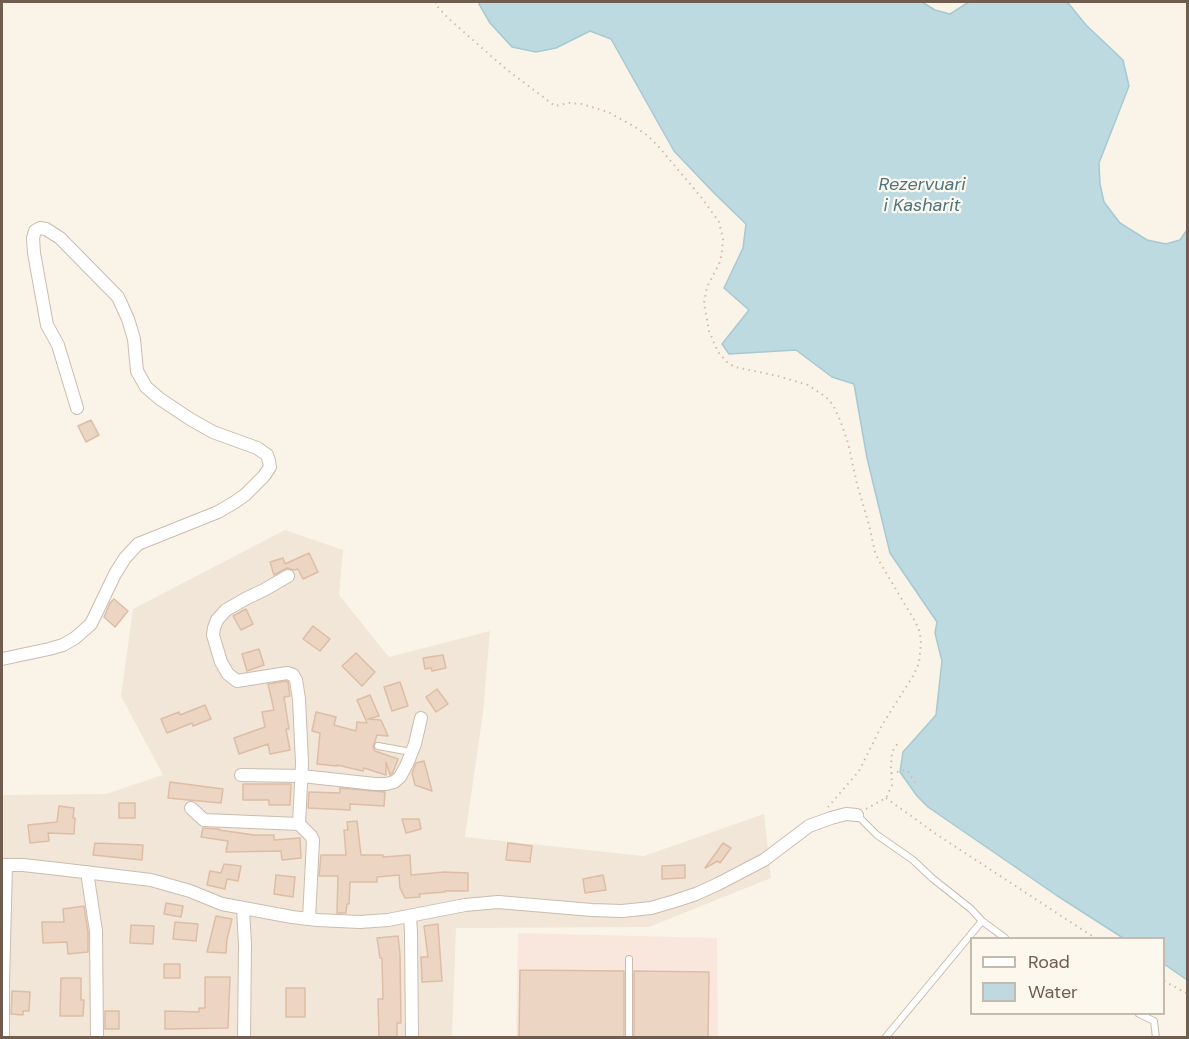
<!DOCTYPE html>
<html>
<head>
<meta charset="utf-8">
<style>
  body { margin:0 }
  #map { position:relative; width:1189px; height:1039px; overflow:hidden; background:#faf4e8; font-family:"DM Sans",sans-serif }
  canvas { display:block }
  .frame { position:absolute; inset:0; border:3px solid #715d4f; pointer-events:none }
  .legend { position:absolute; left:970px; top:937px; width:195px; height:78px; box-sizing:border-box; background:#fdf8ee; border:2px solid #c5baae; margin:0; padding:8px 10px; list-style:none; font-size:18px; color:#715d4f }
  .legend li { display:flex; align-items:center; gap:12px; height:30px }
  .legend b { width:30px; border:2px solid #c5baae }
</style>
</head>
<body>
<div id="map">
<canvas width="1189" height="1039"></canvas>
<div class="frame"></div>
<ul class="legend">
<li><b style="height:8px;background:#fff"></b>Road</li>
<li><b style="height:16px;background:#bedae1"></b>Water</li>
</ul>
</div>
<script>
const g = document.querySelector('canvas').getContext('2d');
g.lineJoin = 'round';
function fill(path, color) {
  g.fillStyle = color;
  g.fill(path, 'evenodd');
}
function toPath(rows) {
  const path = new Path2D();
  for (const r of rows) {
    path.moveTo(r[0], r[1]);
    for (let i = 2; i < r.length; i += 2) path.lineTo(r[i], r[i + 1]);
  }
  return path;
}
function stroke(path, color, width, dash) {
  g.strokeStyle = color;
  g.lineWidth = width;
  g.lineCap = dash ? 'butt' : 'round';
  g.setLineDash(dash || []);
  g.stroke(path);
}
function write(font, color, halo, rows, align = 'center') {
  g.font = font + ' "DM Sans",sans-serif';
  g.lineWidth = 4.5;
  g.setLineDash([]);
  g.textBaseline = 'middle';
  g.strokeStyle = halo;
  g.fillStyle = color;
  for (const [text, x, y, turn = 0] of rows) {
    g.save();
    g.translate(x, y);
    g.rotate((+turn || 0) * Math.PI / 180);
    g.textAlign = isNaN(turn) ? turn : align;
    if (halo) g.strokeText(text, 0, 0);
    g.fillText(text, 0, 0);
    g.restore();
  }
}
const residential = toPath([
  [285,530,343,550,339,595,389,657,490,631,483,713,465,837,644,856,764,814,771,878,649,927,456,928,452,1037,2,1037,2,795,106,794,163,775,121,696,133,609]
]);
const commercial = toPath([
  [518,933,717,938,718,1037,516,1038]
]);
const water = toPath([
  [480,2,922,2,935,10,950,14,969,2,1065,2,1069,4,1086,25,1123,60,1129,86,1099,163,1100,184,1104,202,1120,223,1147,240,1166,244,1180,240,1187,230,1187,980,1164,964,1164,938,1123,938,1056,895,928,807,917,796,900,772,903,752,936,715,942,661,935,633,937,622,890,553,867,458,854,384,832,377,796,350,729,354,722,344,749,310,724,288,743,248,746,224,714,193,674,151,611,39,590,31,556,48,536,52,512,47,490,23,479,4,480,2]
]);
const building = toPath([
  [91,420,99,435,86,442,78,426,91,420],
  [309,553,318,572,303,579,298,569,294,570,287,568,274,575,270,562,283,558,285,564,309,553],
  [114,599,128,611,115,627,104,617,110,603,114,599],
  [246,609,253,624,241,630,233,616,246,609],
  [313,626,330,639,320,651,303,639,313,626],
  [259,649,264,665,247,671,242,654,259,649],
  [356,653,375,672,362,686,342,666,356,653],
  [443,655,446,668,432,671,431,668,425,669,423,658,443,655],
  [286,681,288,682,290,696,284,697,289,729,286,729,290,750,270,754,268,744,239,754,234,738,265,727,262,712,274,710,268,684,286,681],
  [400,682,408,706,392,711,384,687,400,682],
  [437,689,448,704,436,712,426,697,437,689],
  [370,695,379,716,368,719,381,720,388,736,377,735,373,747,375,751,398,759,393,772,390,775,386,762,386,775,364,768,363,771,337,765,337,766,317,764,320,733,312,731,316,712,336,717,334,725,356,731,357,722,367,723,357,700,370,695],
  [205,705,211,719,193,726,192,723,167,733,161,719,179,712,180,715,205,705],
  [424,761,427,772,432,791,415,785,412,773,416,763,424,761],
  [170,782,223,789,221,803,168,798,170,782],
  [243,784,291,784,290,805,269,805,269,800,243,800,243,784],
  [340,788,385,792,384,806,350,804,350,810,308,808,309,792,340,793,340,788],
  [119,803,135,803,135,818,119,818,119,803],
  [59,806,74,808,73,818,75,818,74,834,48,833,49,841,30,843,28,825,57,822,59,806],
  [402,819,419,819,421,829,406,833,402,819],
  [357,821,361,855,383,855,383,857,410,855,411,875,444,872,468,873,468,891,445,891,445,892,419,894,420,897,405,898,400,888,399,875,377,877,377,882,350,882,349,904,347,904,346,913,337,913,338,876,319,876,321,855,346,855,344,830,348,830,347,822,357,821],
  [203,828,219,829,219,830,254,835,274,835,274,840,300,838,301,858,282,860,281,851,226,852,228,841,201,837,203,828],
  [95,843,143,845,142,860,93,855,95,843],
  [508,843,532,846,530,862,506,860,508,843],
  [723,843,731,848,720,863,718,861,705,868,723,843],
  [224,864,241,866,238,881,227,879,225,889,207,885,210,871,221,873,224,864],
  [685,865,685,878,662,879,662,866,685,865],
  [276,875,295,877,293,897,274,894,276,875],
  [603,875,606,890,585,893,583,879,603,875],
  [166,903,183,906,181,917,164,914,166,903],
  [84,906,88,932,88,952,68,954,67,942,43,943,42,922,64,922,63,909,84,906],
  [216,916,232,919,227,939,226,953,207,952,216,916],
  [175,922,198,924,196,941,173,939,175,922],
  [438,924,442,981,422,982,421,957,428,957,424,926,438,924],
  [131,925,154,926,153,944,130,943,131,925],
  [398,936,400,954,401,1023,397,1023,397,1038,379,1038,378,999,383,999,382,958,380,958,377,938,398,936],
  [164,964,180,964,180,978,164,978,164,964],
  [520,970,624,971,624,1038,519,1038,520,970],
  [634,971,709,972,708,1038,634,1038,634,971],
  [205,977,230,977,228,1028,165,1029,165,1011,199,1012,199,1008,205,1008,205,977],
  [61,978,81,978,81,1000,84,1000,83,1016,60,1016,61,978],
  [286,988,305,988,305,1017,286,1017,286,988],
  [12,991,30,992,29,1011,23,1011,23,1015,11,1014,12,991],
  [105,1011,119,1011,119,1029,105,1029,105,1011]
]);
const path = toPath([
  [436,2,435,4,449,19,506,69,555,106,569,103,582,104,608,112,635,127,648,136,658,146,701,197,719,222,723,239,722,253,719,264,707,287,704,303,709,331,718,352,727,362,735,367,778,376,808,385,826,397,833,405,840,420,848,443,857,484,869,525,875,552,879,561,916,623,920,633,921,643,919,663,913,676,882,725,859,771,828,807],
  [891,773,907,770,916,784],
  [886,798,936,834,1095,938],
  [866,809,886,798,892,785,891,767,892,752,898,743],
  [1164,981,1188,994]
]);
const lane = toPath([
  [378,746,411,752],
  [857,815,877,835,913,860,932,878,971,909,982,921,1005,938],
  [1139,1014,1154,1021,1156,1038],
  [629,1038,629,959],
  [885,1038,982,921]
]);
const street = toPath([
  [288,576,264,590,247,598,226,610,217,620,214,628,213,635,221,662,228,674,237,681,287,673,293,675,296,680,299,699,302,763,299,824,311,836,313,840,309,919],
  [2,659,49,649,63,645,75,638,91,624,115,574,125,558,138,544,218,512,235,502,245,495,264,476,270,467,269,461,267,455,257,448,213,432,190,419,160,399,146,387,137,371,134,339,128,319,118,297,60,238,46,229,40,228,35,231,33,238,34,253,47,325,58,345,77,408],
  [241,775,302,776,375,784,386,784,394,782,400,777,407,764,415,744,421,718],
  [191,808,204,820,299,824],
  [2,865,23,865,59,869,151,880,190,891,222,904,292,917,317,920,360,922,388,920,465,905,498,902,592,910,622,911,651,908,675,901,696,894,718,884,764,860,809,826,831,818,846,814,857,815],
  [87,872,96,931,97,1037],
  [243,909,245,945,244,1038],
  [410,916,411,933,412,1038],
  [3,1038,3,983,6,865]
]);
const waterNames = [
  ["Rezervuari",922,185],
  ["i Kasharit",922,206]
];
fill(residential, '#f1e6d7');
fill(commercial, '#f9e7dd');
fill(water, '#bedae1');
stroke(water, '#a6c9d2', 1.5);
fill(building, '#ecd5c3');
stroke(building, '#ddbda5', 1.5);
stroke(lane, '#cbbcaf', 8);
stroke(street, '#cbbcaf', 14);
stroke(path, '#d1b9a6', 2, [1.5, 4.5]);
stroke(lane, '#fff', 6);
stroke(street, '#fff', 12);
write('italic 18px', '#4b7581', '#fdf8ee', waterNames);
</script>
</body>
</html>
